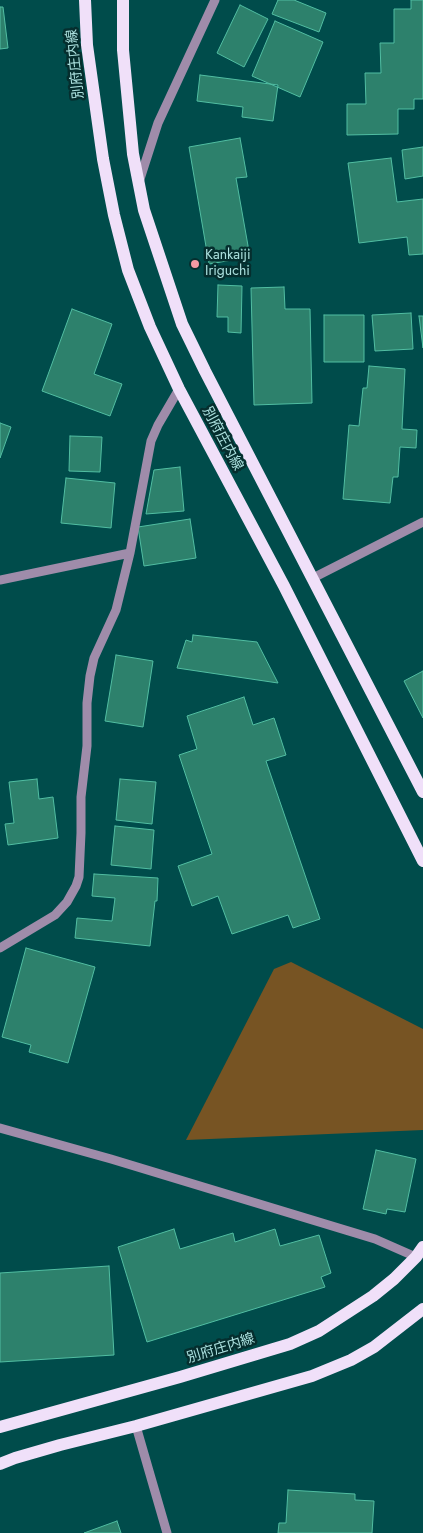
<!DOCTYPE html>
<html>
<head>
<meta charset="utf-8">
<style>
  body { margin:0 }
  canvas { display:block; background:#004c4b }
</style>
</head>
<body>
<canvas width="423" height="1533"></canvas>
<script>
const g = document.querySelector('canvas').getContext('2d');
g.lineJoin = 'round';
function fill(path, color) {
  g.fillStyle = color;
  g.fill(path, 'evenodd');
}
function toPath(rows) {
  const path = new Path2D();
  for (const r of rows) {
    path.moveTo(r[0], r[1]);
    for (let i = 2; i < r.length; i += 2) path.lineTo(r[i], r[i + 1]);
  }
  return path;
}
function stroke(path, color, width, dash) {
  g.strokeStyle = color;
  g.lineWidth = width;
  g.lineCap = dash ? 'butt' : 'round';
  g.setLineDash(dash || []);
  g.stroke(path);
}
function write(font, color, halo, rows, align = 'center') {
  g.font = font + ' Jost,"Noto Sans JP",sans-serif';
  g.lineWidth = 5;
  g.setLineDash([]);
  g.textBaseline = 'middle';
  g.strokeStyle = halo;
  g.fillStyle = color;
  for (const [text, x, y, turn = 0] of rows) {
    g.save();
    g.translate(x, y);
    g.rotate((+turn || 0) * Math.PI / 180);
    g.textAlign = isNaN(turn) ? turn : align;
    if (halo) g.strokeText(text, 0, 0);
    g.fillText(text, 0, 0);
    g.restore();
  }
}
const green = toPath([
  [291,962,423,1029,423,1130,186,1140,274,969]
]);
const building = toPath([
  [278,0,294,0,326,13,319,32,272,14,278,0],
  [411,0,423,0,423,99,414,99,414,109,398,109,398,134,347,135,347,104,366,104,365,73,381,73,380,43,394,43,394,9,411,9,411,0],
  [240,5,268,19,244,67,217,53,240,5],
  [0,7,3,7,8,48,0,49,0,7],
  [275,21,323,42,300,97,252,76,275,21],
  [200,75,278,85,273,121,242,117,243,107,197,101,200,75],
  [240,138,247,177,236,178,250,257,209,264,189,147,240,138],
  [423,147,423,176,405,179,402,150,423,147],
  [391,158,397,202,423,199,423,254,409,255,407,237,359,243,348,163,391,158],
  [218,285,242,286,241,333,228,332,228,317,217,317,218,285],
  [284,287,285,309,310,309,312,403,254,405,251,288,284,287],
  [72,309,112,324,94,374,122,384,110,416,42,391,72,309],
  [411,313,413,349,375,351,372,315,411,313],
  [324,315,364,315,364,362,324,362,324,315],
  [419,316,423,316,423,348,419,316],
  [369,366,405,369,402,429,417,430,416,448,400,447,398,477,393,477,390,503,343,499,349,425,359,426,363,388,367,388,369,366],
  [0,423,11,427,0,458,0,423],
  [70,436,102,437,100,472,69,471,70,436],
  [180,467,184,511,146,514,154,470,180,467],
  [66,478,115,483,111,528,61,523,66,478],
  [190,519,196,558,144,566,138,527,190,519],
  [193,635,257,642,278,683,177,668,186,640,192,642,193,635],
  [116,655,153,661,143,727,105,721,116,655],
  [423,671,423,718,404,681,423,671],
  [244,697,253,725,274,718,286,755,266,761,320,919,293,928,288,915,232,934,218,896,192,906,178,866,212,854,179,755,197,749,187,716,244,697],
  [37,779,39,799,53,797,58,838,8,845,5,824,14,823,9,782,37,779],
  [120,779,156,782,152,824,116,820,120,779],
  [115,826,154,830,151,869,111,865,115,826],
  [94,874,158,878,157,901,155,901,150,946,75,938,77,918,112,921,115,898,92,896,94,874],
  [26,948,95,967,68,1063,29,1052,31,1045,2,1037,26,948],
  [376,1150,416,1159,405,1212,387,1209,386,1214,363,1209,376,1150],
  [174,1229,180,1249,233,1233,235,1242,275,1229,280,1246,319,1235,331,1273,321,1277,325,1287,147,1342,118,1247,174,1229],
  [109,1266,114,1355,0,1362,0,1273,109,1266],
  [288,1490,355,1494,355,1500,374,1501,372,1533,278,1533,279,1523,286,1523,288,1490],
  [117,1521,121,1533,84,1533,117,1521]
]);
const minor = toPath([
  [139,182,158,123,215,0],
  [313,578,423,522],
  [0,580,130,553],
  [0,948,55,915,67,902,76,886,79,877,81,833,81,797,87,746,87,703,90,676,94,658,116,610,130,553,151,441,158,425,179,389],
  [0,1128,111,1159,375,1239,416,1257],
  [136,1426,167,1533]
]);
const major = toPath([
  [85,0,87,45,103,159,114,215,128,270,150,327,179,389,284,586,423,861],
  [123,0,123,50,133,154,144,210,182,324,205,371,423,792],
  [0,1427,180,1377,290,1344,319,1331,373,1296,394,1279,416,1257,423,1247],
  [0,1464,15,1458,60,1445,136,1426,312,1376,351,1360,374,1347,423,1309]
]);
const markers = [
  [195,264,5,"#f49aa3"]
];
const streetNames = [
  ["別府庄内線",76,64,-96],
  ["別府庄内線",222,439,62],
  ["別府庄内線",221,1349,-17]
];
const poiNames = [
  ["Kankaiji",205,256],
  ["Iriguchi",205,272]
];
fill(green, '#775423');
fill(building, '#2d816c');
stroke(building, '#51bea2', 1);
stroke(minor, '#9f8caa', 9);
stroke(major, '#f0e0f9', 12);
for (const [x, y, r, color] of markers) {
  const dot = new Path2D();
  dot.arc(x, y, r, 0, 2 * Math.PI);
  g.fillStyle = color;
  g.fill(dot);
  stroke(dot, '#052e2e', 2);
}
write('14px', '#abe0de', '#052e2e', streetNames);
write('14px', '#abe0de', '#052e2e', poiNames, 'left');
</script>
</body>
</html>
